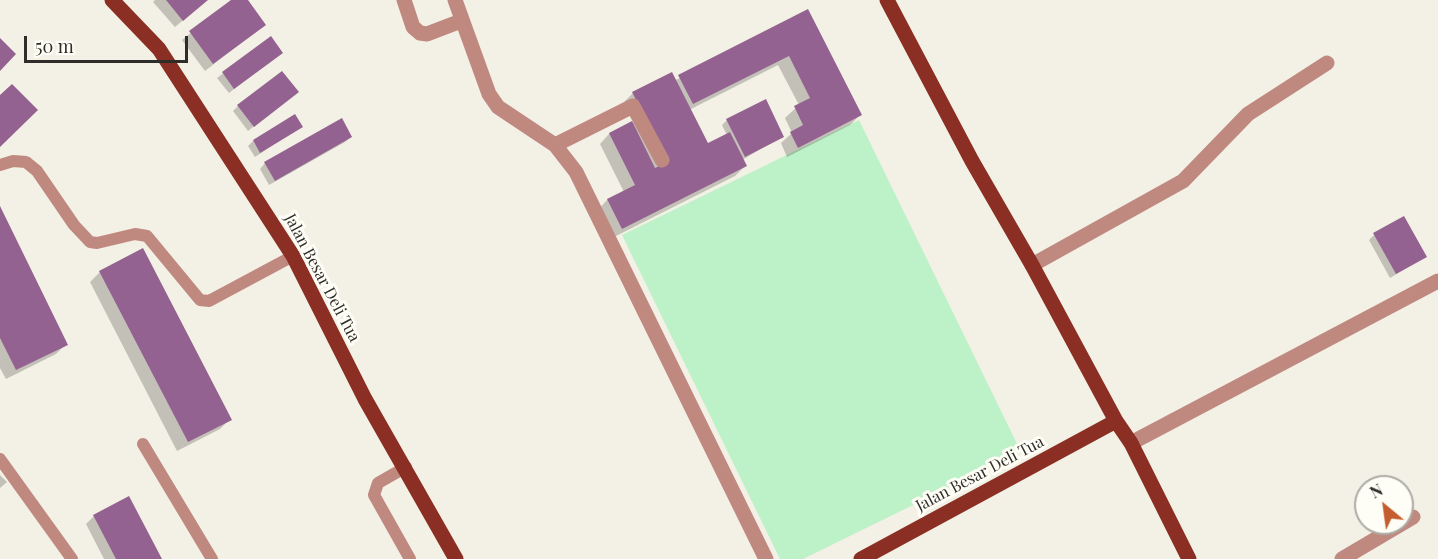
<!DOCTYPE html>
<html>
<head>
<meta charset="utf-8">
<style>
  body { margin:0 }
  #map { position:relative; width:1438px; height:559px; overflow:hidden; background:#f3f0e5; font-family:"Playfair Display",serif }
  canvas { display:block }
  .north { position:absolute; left:1354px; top:475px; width:60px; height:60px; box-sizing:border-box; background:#fffef6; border:2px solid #abaaa4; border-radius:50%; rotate:331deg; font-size:16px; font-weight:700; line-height:24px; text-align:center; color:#2e2d29 }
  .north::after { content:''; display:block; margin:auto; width:21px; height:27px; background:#c45e30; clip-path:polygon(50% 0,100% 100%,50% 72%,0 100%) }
  .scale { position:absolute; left:24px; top:36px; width:164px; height:27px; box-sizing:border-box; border:3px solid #2e2d29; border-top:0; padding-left:8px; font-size:18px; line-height:21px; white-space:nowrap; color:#2e2d29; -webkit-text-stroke:4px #fffef6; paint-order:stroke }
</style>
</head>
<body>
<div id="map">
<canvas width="1438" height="559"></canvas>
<div class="north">N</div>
<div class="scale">50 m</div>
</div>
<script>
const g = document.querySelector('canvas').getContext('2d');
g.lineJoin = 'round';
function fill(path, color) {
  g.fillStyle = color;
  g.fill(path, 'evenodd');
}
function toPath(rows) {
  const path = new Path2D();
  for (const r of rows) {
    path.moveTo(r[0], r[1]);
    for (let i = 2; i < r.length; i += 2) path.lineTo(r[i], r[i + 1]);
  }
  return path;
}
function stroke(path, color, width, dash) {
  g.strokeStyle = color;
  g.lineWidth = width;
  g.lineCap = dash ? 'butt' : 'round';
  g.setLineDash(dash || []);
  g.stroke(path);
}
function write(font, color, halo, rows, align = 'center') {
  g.font = font + ' "Playfair Display",serif';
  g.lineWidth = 6;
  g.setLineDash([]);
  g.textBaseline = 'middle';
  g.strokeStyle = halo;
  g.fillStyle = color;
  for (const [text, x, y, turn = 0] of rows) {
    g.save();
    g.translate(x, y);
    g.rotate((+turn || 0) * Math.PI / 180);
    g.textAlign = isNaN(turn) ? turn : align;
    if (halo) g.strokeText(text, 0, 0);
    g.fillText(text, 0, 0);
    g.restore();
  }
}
const green = toPath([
  [859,120,1021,452,803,559,780,559,622,235]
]);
const shadow = toPath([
  [155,0,207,0,175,27,153,2],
  [233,0,246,0,264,25,205,71,182,40],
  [808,11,860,115,850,125,787,157,781,143,792,133,785,118,799,105,778,65,689,110,707,145,727,135,722,125,727,120,783,136,742,160,745,166,735,176,612,238,598,210,607,200,624,192,600,144,609,134,633,122,623,103,633,93,674,81],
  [270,38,281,53,229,93,217,78],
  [291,97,248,131,233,111,238,106],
  [341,120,351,137,345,142,269,185,260,169,265,163],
  [301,127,255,157,248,146,253,141],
  [0,212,66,344,56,354,6,379,0,368],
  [1374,235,1425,257,1390,278,1369,240],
  [100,272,230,419,220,429,177,451,90,282],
  [0,475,7,482,0,488],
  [94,516,161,559,104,559,86,524]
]);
const building = toPath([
  [166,0,208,0,183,21],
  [231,0,248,0,266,25,213,64,189,31],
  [808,9,862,115,798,148,790,132,803,125,794,106,810,98,789,56,693,104,678,75],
  [271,36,283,53,234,89,222,72],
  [0,38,16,54,0,71],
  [282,71,299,92,254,127,237,105],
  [672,72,708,143,730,132,747,166,622,229,607,199,635,185,609,133,632,121,655,168,668,162,632,92],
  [12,84,38,110,0,147,0,95],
  [766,99,784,137,745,157,726,119],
  [295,114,303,127,260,153,253,140],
  [342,118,352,137,275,181,264,162],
  [0,206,68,345,16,370,0,338],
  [1404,216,1427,257,1396,274,1373,233],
  [143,248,232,420,188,442,99,271],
  [129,496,162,559,116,559,93,515]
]);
const service = toPath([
  [0,165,13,161,26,162,37,171,74,225,90,242,97,243,135,234,147,236,200,300,209,301,293,256],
  [143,444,212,559],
  [0,459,72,559],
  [406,467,378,483,374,495,410,559]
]);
const minor = toPath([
  [404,0,413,27,420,33,427,34,461,21],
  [455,0,489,94,498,107,555,145,576,172,766,559],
  [555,145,633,106,662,160],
  [1032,265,1183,181,1248,114,1327,63],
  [1131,443,1438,281],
  [1342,559,1413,517]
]);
const primary = toPath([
  [112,0,159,49,293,256,365,399,456,559],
  [887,0,972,161,1032,265,1116,421,1131,443,1189,559],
  [861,559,1116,421]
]);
const streetNames = [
  ["Jalan Besar Deli Tua",322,278,62],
  ["Jalan Besar Deli Tua",980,474,-28]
];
fill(green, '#bdf1c7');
fill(shadow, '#0003');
fill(building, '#946291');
stroke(service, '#bf8980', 12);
stroke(minor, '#bf8980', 15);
stroke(primary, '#8b2e23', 15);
write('16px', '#2e2d29', '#fffef6', streetNames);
</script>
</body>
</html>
